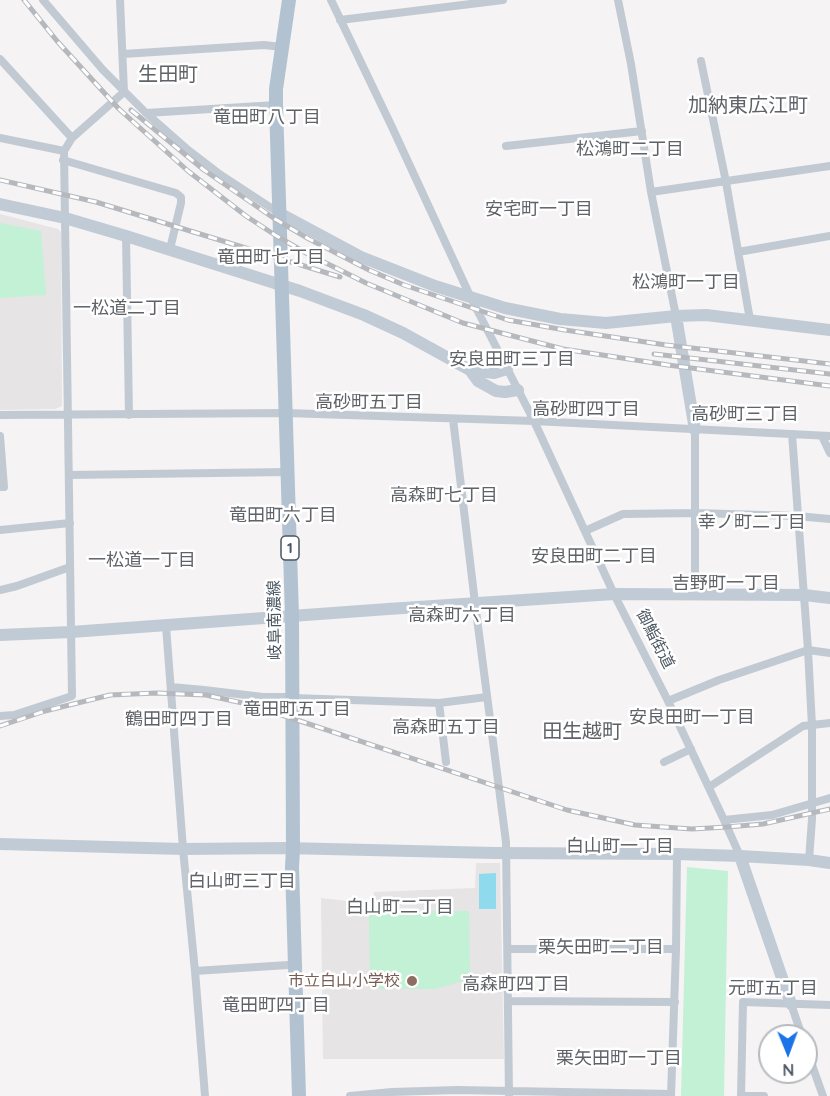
<!DOCTYPE html>
<html>
<head>
<meta charset="utf-8">
<style>
  body { margin:0 }
  #map { position:relative; width:830px; height:1096px; overflow:hidden; background:#f5f3f3; font-family:Quicksand,sans-serif }
  canvas { display:block }
  .north { position:absolute; left:758px; top:1024px; width:60px; height:60px; box-sizing:border-box; background:#fff; border:2px solid #b7bbc0; border-radius:50%; rotate:179deg; font-size:16px; font-weight:700; line-height:24px; text-align:center; color:#4a5661 }
  .north::after { content:''; display:block; margin:auto; width:21px; height:27px; background:#1a73e8; clip-path:polygon(50% 0,100% 100%,50% 72%,0 100%) }
</style>
</head>
<body>
<div id="map">
<canvas width="830" height="1096"></canvas>
<div class="north">N</div>
</div>
<script>
const g = document.querySelector('canvas').getContext('2d');
g.lineJoin = 'round';
function fill(path, color) {
  g.fillStyle = color;
  g.fill(path, 'evenodd');
}
function toPath(rows) {
  const path = new Path2D();
  for (const r of rows) {
    path.moveTo(r[0], r[1]);
    for (let i = 2; i < r.length; i += 2) path.lineTo(r[i], r[i + 1]);
  }
  return path;
}
function stroke(path, color, width, dash) {
  g.strokeStyle = color;
  g.lineWidth = width;
  g.lineCap = dash ? 'butt' : 'round';
  g.setLineDash(dash || []);
  g.stroke(path);
}
function write(font, color, halo, rows, align = 'center') {
  g.font = font + ' Quicksand,"Noto Sans JP",sans-serif';
  g.lineWidth = 5;
  g.setLineDash([]);
  g.textBaseline = 'middle';
  g.strokeStyle = halo;
  g.fillStyle = color;
  for (const [text, x, y, turn = 0] of rows) {
    g.save();
    g.translate(x, y);
    g.rotate((+turn || 0) * Math.PI / 180);
    g.textAlign = isNaN(turn) ? turn : align;
    if (halo) g.strokeText(text, 0, 0);
    g.fillText(text, 0, 0);
    g.restore();
  }
}
const education = toPath([
  [0,214,58,229,61,232,62,406,55,409,0,410],
  [476,863,500,863,504,1059,323,1059,321,898,373,904,374,892,475,888]
]);
const green = toPath([
  [0,223,41,231,46,295,0,298],
  [687,867,728,871,724,1096,681,1096],
  [375,911,469,911,470,979,435,989,370,989,369,916]
]);
const water = toPath([
  [496,873,496,909,479,909,479,874]
]);
const street = toPath([
  [43,0,103,70,146,113,188,150,218,173,279,213],
  [120,0,124,92],
  [331,0,392,127,471,298,534,421,614,594,668,701,724,820,740,856],
  [618,0,631,64,651,192,676,316],
  [340,20,503,0],
  [123,54,264,45,282,47],
  [0,59,72,138],
  [701,61,726,182,750,320],
  [146,113,276,105],
  [0,138,64,151],
  [506,146,642,131],
  [63,160,176,193,181,197,181,203,170,249],
  [651,192,830,166],
  [126,236,129,415],
  [738,252,830,236],
  [0,415,286,413,534,421,830,436],
  [453,419,475,603,506,842,509,1096],
  [695,430,695,594],
  [792,434,808,650,812,726,812,819,809,860],
  [0,436,4,487,0,487],
  [822,436,830,453],
  [69,475,288,472],
  [0,530,70,523],
  [585,531,623,514,695,513,797,516,830,519],
  [0,590,17,586,70,567],
  [166,626,183,849,195,971,205,1096],
  [171,687,204,690,263,697,285,697],
  [293,698,439,703,487,697],
  [668,701,719,680,808,650,830,653],
  [439,703,446,762],
  [0,716,14,715,72,696,64,151,72,138,124,92],
  [664,762,691,749],
  [709,787,803,726,830,723],
  [724,820,772,815,830,798],
  [508,949,676,949],
  [195,971,288,965],
  [509,1001,675,1002],
  [791,1004,802,1036],
  [806,1048,823,1096],
  [350,1096,392,1092,457,1090,671,1094],
  [671,1096,676,949,677,854],
  [741,1096,743,1002,830,1005],
  [741,1096,764,1096]
]);
const secondary = toPath([
  [0,204,65,218,126,236,300,291,364,315,403,333,470,370,494,373,507,369],
  [279,213,361,257,435,286,505,308,560,319,606,323,676,316,706,315,830,330],
  [676,316,695,430],
  [470,370,478,381,496,391,505,392,518,390],
  [0,635,71,632,388,609,614,594,804,595,830,598],
  [0,844,183,849,285,848,495,853,677,854,740,856,809,860,830,863],
  [740,856,791,1004]
]);
const primary = toPath([
  [289,0,276,89,276,105,292,616,293,849,292,867,299,1096]
]);
const rail = toPath([
  [24,0,57,41,119,109,188,171,246,216,275,235,306,253,366,283,463,323,563,349,668,365,830,386],
  [131,110,204,170,275,219,309,239,369,270,404,285,508,320,565,330,666,345,830,364],
  [0,180,96,202,340,277],
  [654,354,830,374],
  [0,726,45,711,110,695,157,693,206,695,247,704,285,716,567,810,635,825,692,829,727,827,763,824,830,809]
]);
const markers = [
  [412,981,6,"#8d6e63"]
];
const shields = [
  [290,548,18]
];
const shieldNames = [
  ["1",290,548]
];
const streetNames = [
  ["岐阜南濃線",275,620,-91],
  ["御鮨街道",655,639,63]
];
const educationNames = [
  ["市立白山小学校",400,981]
];
const neighbourhoodNames = [
  ["竜田町八丁目",267,118],
  ["松鴻町二丁目",630,150],
  ["安宅町一丁目",539,210],
  ["竜田町七丁目",271,258],
  ["松鴻町一丁目",686,283],
  ["一松道二丁目",127,309],
  ["安良田町三丁目",512,360],
  ["高砂町五丁目",369,403],
  ["高砂町四丁目",586,410],
  ["高砂町三丁目",745,415],
  ["高森町七丁目",444,496],
  ["竜田町六丁目",283,516],
  ["幸ノ町二丁目",752,523],
  ["安良田町二丁目",594,557],
  ["一松道一丁目",142,561],
  ["吉野町一丁目",726,584],
  ["高森町六丁目",462,616],
  ["竜田町五丁目",297,710],
  ["安良田町一丁目",692,718],
  ["鶴田町四丁目",179,720],
  ["高森町五丁目",446,728],
  ["白山町一丁目",620,847],
  ["白山町三丁目",242,882],
  ["白山町二丁目",400,908],
  ["栗矢田町二丁目",601,948],
  ["高森町四丁目",516,985],
  ["元町五丁目",773,989],
  ["竜田町四丁目",276,1006],
  ["栗矢田町一丁目",619,1059]
];
const quarterNames = [
  ["生田町",168,75],
  ["加納東広江町",748,106],
  ["田生越町",582,732]
];
fill(education, '#e6e4e5');
fill(green, '#c3f1d5');
fill(water, '#90daee');
stroke(street, '#c1cad2', 8);
stroke(secondary, '#c1cbd6', 12);
stroke(primary, '#b3c2d1', 14);
stroke(rail, '#b5b8bd', 5);
stroke(rail, '#fff', 3, [9]);
for (const [x, y, r, color] of markers) {
  const dot = new Path2D();
  dot.arc(x, y, r, 0, 2 * Math.PI);
  g.fillStyle = color;
  g.fill(dot);
  stroke(dot, '#fff', 2);
}
for (const [x, y, w] of shields) {
  const box = new Path2D();
  box.roundRect(x - w / 2, y - 12, w, 24, 4.5);
  g.fillStyle = '#fff';
  g.fill(box);
  stroke(box, '#4a5661', 1.5);
}
write('bold 15px', '#4a5661', null, shieldNames);
write('16px', '#4a5661', '#fff', streetNames);
write('16px', '#785e54', '#fff', educationNames, 'right');
write('18px', '#5f6368', '#fff', neighbourhoodNames);
write('20px', '#5f6368', '#fff', quarterNames);
</script>
</body>
</html>
